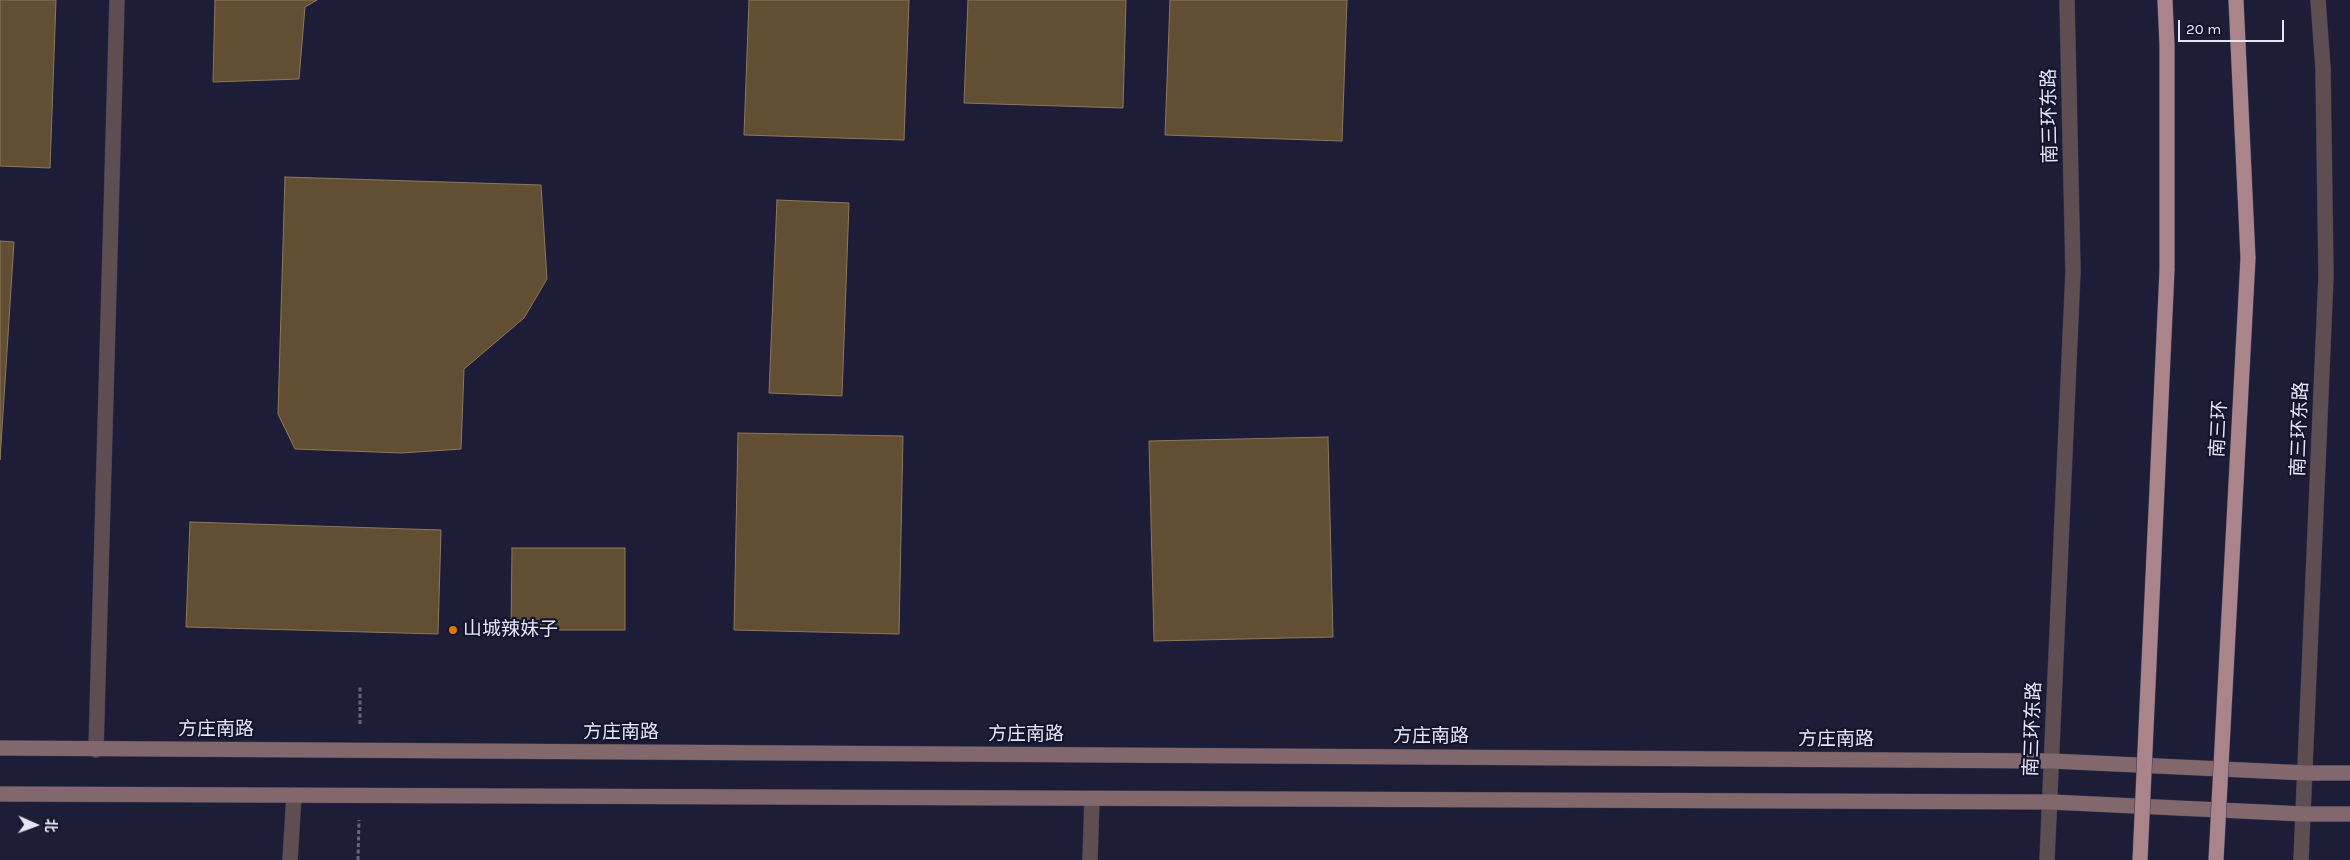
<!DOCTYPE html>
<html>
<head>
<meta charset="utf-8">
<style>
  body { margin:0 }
  #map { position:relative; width:2350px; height:860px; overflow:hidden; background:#1e1d37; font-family:Karla,"Noto Sans SC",sans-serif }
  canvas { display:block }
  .north { position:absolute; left:10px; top:800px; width:50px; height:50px; -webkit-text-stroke:4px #15142d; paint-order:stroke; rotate:92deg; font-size:14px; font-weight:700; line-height:20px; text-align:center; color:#e4e5f7 }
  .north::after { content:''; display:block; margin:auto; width:18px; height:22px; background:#e4e5f7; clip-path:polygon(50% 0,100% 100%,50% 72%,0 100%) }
  .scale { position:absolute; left:2178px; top:20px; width:106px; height:22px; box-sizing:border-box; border:2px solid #e4e5f7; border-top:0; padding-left:6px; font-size:15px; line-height:18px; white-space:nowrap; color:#e4e5f7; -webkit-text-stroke:4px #15142d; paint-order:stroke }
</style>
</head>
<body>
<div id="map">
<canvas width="2350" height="860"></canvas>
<div class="north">北</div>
<div class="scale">20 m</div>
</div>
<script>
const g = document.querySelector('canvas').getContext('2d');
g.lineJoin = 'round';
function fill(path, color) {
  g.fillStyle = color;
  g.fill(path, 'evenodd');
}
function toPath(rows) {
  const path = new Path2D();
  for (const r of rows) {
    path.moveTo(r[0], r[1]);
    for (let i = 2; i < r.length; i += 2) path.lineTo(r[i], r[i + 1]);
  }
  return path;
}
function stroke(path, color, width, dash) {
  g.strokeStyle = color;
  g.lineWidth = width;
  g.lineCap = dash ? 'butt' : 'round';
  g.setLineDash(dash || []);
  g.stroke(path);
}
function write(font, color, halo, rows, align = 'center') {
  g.font = font + ' Karla,"Noto Sans SC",sans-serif';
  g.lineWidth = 4.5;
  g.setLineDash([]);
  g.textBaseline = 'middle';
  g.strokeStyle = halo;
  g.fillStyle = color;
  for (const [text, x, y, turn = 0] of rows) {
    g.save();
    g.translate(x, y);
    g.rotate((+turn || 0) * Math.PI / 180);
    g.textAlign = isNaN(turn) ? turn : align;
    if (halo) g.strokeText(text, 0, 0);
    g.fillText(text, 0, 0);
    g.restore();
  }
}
const building = toPath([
  [0,0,56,0,50,168,0,166,0,0],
  [215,0,317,0,305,7,299,79,213,82,215,0],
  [749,0,909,0,904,140,744,135,749,0],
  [968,0,1126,0,1123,108,964,103,968,0],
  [1170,0,1347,0,1342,141,1165,135,1170,0],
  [285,177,541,185,547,279,524,318,464,369,461,449,402,453,295,449,278,414,285,177],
  [777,200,849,203,842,396,769,393,777,200],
  [0,241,14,242,0,460,0,241],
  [738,433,903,436,899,634,734,630,738,433],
  [1328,437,1333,637,1154,641,1149,441,1328,437],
  [190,522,441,530,438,634,186,627,190,522],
  [512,548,625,548,625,630,511,630,512,548]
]);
const path = toPath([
  [360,724,360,687],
  [358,860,359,820]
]);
const minor = toPath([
  [96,750,117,0],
  [290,860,294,795],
  [1090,860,1092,799]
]);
const tertiary = toPath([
  [2047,860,2073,271,2067,0],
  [2301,860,2326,276,2323,68,2318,0]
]);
const secondary = toPath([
  [0,748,2052,761,2306,773,2350,773],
  [0,794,2051,802,2304,814,2350,814]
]);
const trunk = toPath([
  [2165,0,2167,45,2167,270],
  [2236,0,2248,258]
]);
const trunkBridge = toPath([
  [2140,860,2167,270],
  [2216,860,2248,258]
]);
const markers = [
  [453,630,5,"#e8710a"]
];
const streetNames = [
  ["南三环东路",2050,116,-91],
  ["南三环",2219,429,-87],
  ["南三环东路",2300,429,-88],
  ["南三环东路",2033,729,-88],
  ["方庄南路",216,730],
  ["方庄南路",621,733],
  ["方庄南路",1026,735],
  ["方庄南路",1431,737],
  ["方庄南路",1836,740]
];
const poiNames = [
  ["山城辣妹子",463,630]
];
fill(building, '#624e33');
stroke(building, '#8e785c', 1);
stroke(minor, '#3a3952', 16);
stroke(tertiary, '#3a3952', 16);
stroke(secondary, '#3a3952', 16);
stroke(trunk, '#3a3952', 16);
stroke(path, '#65647c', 3, [4, 2.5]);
stroke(minor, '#5f4e51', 15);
stroke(tertiary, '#5f4e51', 15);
stroke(secondary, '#82686c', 15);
stroke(trunk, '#a9848a', 15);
stroke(trunkBridge, '#3a3952', 16, []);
stroke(trunkBridge, '#a9848a', 15);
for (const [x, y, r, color] of markers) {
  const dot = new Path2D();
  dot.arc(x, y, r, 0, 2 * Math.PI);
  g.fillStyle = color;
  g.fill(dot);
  stroke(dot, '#15142d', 2);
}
write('19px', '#e4e5f7', '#15142d', streetNames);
write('19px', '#e4e5f7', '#15142d', poiNames, 'left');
</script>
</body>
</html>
